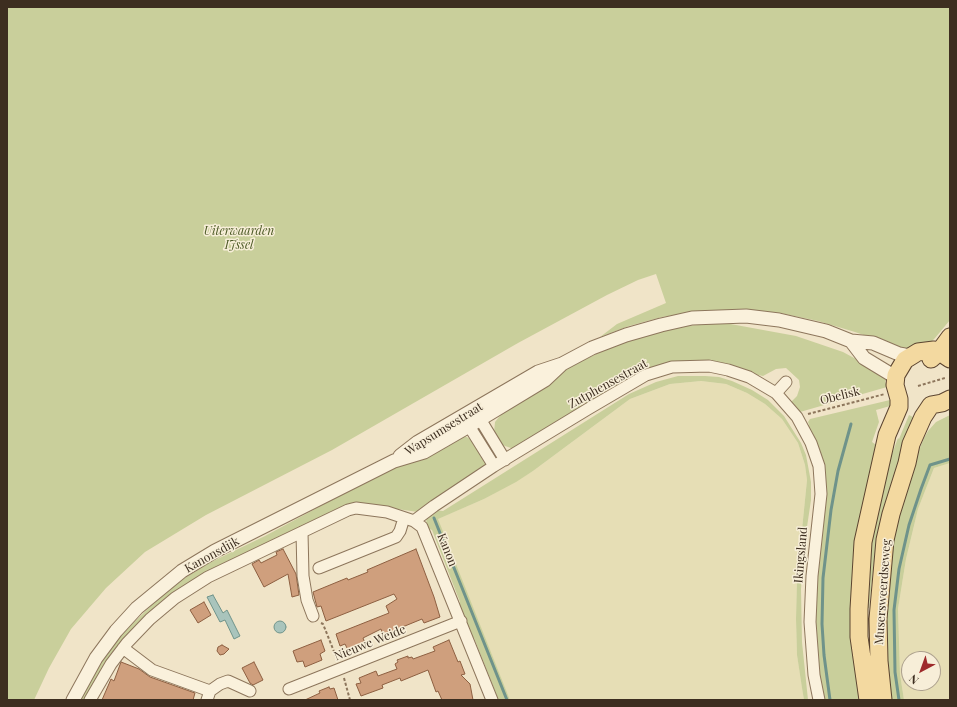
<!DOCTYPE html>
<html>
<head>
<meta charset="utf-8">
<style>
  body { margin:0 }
  #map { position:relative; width:957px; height:707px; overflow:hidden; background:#f0e4c8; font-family:"Playfair Display",serif }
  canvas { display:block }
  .frame { position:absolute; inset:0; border:8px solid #3d2e20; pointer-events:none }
  .north { position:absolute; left:901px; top:651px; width:40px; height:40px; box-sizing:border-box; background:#f7eed8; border:1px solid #ada18e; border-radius:50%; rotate:221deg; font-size:11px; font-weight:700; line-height:16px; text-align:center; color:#3d2e20 }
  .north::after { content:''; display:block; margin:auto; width:14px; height:18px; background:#9e2a2b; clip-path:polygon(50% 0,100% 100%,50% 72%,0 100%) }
</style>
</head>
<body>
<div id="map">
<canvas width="957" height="707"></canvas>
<div class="frame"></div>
<div class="north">N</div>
</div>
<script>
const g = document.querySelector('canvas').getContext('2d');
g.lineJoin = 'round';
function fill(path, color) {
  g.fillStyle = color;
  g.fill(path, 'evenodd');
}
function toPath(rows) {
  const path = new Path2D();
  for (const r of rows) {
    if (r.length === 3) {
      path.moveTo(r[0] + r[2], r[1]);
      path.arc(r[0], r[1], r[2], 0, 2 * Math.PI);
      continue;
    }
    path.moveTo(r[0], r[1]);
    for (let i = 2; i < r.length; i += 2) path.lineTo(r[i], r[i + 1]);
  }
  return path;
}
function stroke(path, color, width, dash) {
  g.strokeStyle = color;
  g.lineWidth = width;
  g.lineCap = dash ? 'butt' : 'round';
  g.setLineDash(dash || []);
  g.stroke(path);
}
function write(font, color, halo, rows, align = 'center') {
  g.font = font + ' "Playfair Display",serif';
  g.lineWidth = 3;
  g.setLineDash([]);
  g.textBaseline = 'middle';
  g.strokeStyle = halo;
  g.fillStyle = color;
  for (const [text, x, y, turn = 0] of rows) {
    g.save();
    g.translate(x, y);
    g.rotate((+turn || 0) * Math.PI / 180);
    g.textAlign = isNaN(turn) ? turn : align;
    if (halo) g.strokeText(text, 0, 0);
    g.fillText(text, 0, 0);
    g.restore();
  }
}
const farmland = toPath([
  [701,381,726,384,747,393,765,404,782,419,798,443,805,465,807,480,797,579,796,619,797,655,804,700,510,700,437,519,484,499,533,471,630,399,670,384],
  [950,463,950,700,904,700,900,674,898,609,906,559,918,509,934,468],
  [909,659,933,659,933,683,909,683]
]);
const green = toPath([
  [7,7,950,7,950,320,935,338,930,343,907,350,855,332,818,321,780,313,738,310,695,312,662,317,629,326,600,337,617,324,666,303,656,274,638,280,607,295,518,343,332,450,206,515,145,552,106,588,71,629,49,668,34,700,7,700],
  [725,323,796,336,843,352,880,372,887,380,885,381,887,387,800,412,797,410,790,403,797,396,800,387,799,380,786,368,776,369,763,376,758,375,753,376,688,363,587,405,585,402,582,404,584,407,519,448,511,448,502,445,494,433,495,422,499,417,512,405,575,364,614,346,651,333,684,326],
  [678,376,705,376,719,377,732,381,752,390,768,400,784,416,801,443,806,455,811,482,811,500,804,547,801,589,802,642,808,700,804,700,802,688,797,655,796,619,797,579,807,480,805,465,798,443,782,419,765,404,747,393,726,384,701,381,670,384,630,399,533,471,516,482,484,499,438,519,510,700,495,700,497,696,474,638,470,636,458,606,460,602,432,530,427,528,426,518,434,510,443,511,629,394,656,382],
  [890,400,890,406,876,410,879,422,872,442,879,447,875,459,862,700,822,700,814,605,823,504,807,426,809,425,808,422,810,419],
  [909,415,917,419,881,529,874,562,869,608,865,608,871,542,887,467,898,438,899,439],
  [950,415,950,463,934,468,918,509,906,559,898,609,900,674,904,700,885,700,883,676,890,546,917,455,924,438,928,431,936,422],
  [460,436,465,436,475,442,488,464,418,512,362,504,163,603,85,700,81,700,90,681,104,658,122,634,159,598,182,580,207,564,265,536,369,480,419,457]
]);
const water = toPath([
  [213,595,223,613,227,610,240,636,234,639,225,620,220,622,207,597,213,595],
  [280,627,6]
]);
const stream = toPath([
  [434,518,507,700],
  [830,700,824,655,822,624,823,578,831,510,838,471,851,424],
  [899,700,895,672,894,610,899,569,909,525,921,489,930,465,950,459]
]);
const building = toPath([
  [283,549,296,574,299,595,292,597,288,574,264,587,252,564,259,560,261,563,277,555,276,552,283,549],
  [416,549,434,597,440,617,424,623,422,619,400,628,401,629,383,636,381,629,363,638,365,643,348,650,345,644,340,646,336,634,389,613,386,606,397,599,394,594,326,621,321,606,317,607,313,592,347,578,348,580,368,572,367,570,416,549],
  [204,602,211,615,198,623,190,610,204,602],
  [321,640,325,651,320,654,322,660,305,667,303,661,297,662,293,651,321,640],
  [449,640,458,662,460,661,465,674,461,675,470,684,473,700,442,700,438,691,436,692,428,670,401,681,400,678,382,685,383,688,361,696,356,684,361,683,359,678,376,671,378,676,397,669,395,664,398,662,397,660,408,656,408,658,412,657,413,659,435,651,433,647,449,640],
  [222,645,229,649,224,654,220,655,217,651,218,647,222,645],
  [121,662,139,669,150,677,195,693,193,700,102,700,111,679,114,681,121,662],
  [254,662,263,680,253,685,250,683,242,668,254,662],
  [329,687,330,689,334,688,338,700,305,700,320,693,319,691,329,687]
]);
const path = toPath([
  [918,386,945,378],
  [808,414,885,394],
  [321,623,323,624,337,659],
  [344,678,350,700]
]);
const minor = toPath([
  [776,393,786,382],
  [474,415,480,419,505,460],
  [468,419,469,426,494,466],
  [414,521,434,506,494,466,588,409,646,375,672,367,709,366,728,370,749,377,776,393,797,417,811,443,819,466,821,494,812,576,810,622,814,675,819,700],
  [302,532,303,576,307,600,313,616],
  [319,568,396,537,400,531,404,518],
  [123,648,152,670,210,691,207,700],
  [289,689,461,621],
  [210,691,220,684,228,681,250,691],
  [90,700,111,664,127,643,150,619,175,598,208,577,348,510,356,508,387,512,414,521,422,527,492,700]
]);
const tertiary = toPath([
  [851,341,864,358,892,375,895,381],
  [400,456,418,442,538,372,562,364,592,348,626,335,661,325,692,318,746,316,779,320,826,331,851,341,873,343,899,354,910,356],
  [73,700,96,658,116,631,137,608,182,571,215,551,394,461,424,452,469,426,545,380,562,364]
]);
const primary = toPath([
  [931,359,939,352,950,337],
  [868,700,859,637,859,609,863,542,887,435,899,407,899,399,895,385,896,375,905,360,918,352,934,350,944,355,950,359],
  [883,700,879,661,878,619,885,540,891,514,907,463,911,444,923,417,931,405,942,403,950,399]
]);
const parkNames = [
  ["Uiterwaarden",239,231],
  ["IJssel",239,245]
];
const streetNames = [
  ["Zutphensestraat",608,384,-29],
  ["Obelisk",840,396,-14],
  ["Wapsumsestraat",444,429,-32],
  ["Kanon",447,550,68],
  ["Kanonsdijk",212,555,-29],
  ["Ikingsland",801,555,-85],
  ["Musersweerdseweg",883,592,-86],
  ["Nieuwe Weide",370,643,-22]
];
fill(farmland, '#e6deb5');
fill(green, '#c9cf9b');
fill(water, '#a9c4bc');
stroke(water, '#6f938a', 1);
stroke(stream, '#6f938a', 3);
fill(building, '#cf9f7d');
stroke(building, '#8d5f41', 1);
stroke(minor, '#8d765c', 13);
stroke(tertiary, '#8d765c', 15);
stroke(primary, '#5b4430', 19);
stroke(path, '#8d765c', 2, [3, 2]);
stroke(minor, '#faf1dc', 11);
stroke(tertiary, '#faf1dc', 13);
stroke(primary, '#f3d9a0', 17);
write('italic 12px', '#4d5a26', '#f7eed8', parkNames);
write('12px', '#3d2e20', '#f7eed8', streetNames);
</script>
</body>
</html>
